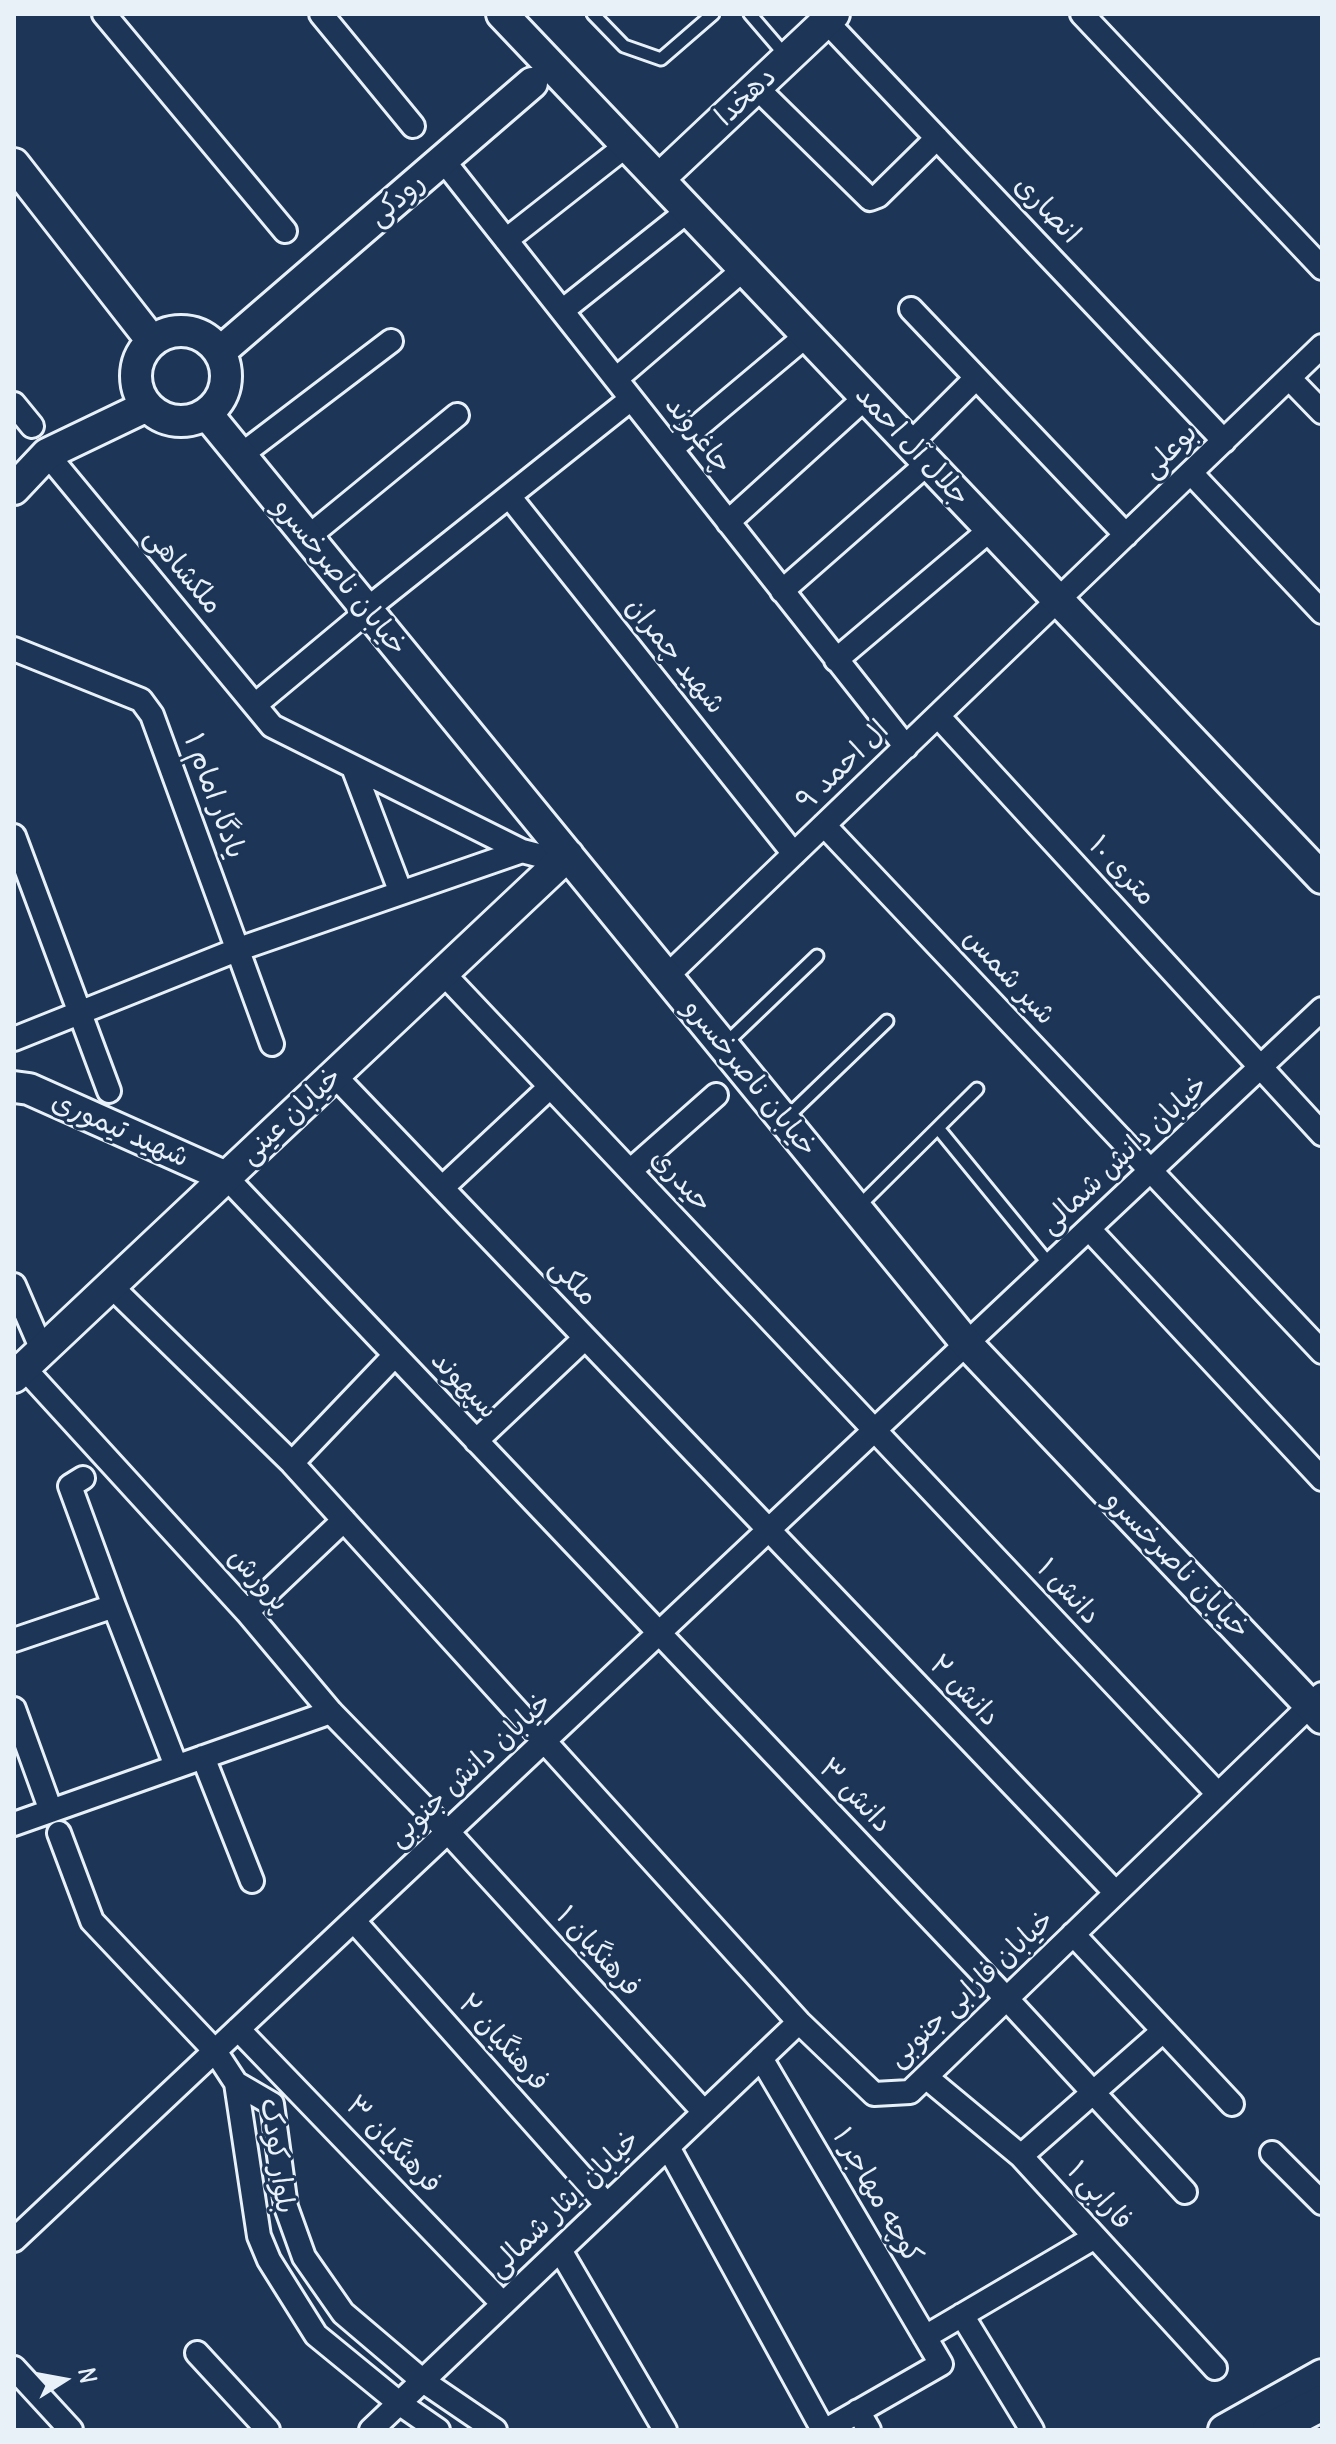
<!DOCTYPE html>
<html>
<head>
<meta charset="utf-8">
<style>
  body { margin:0 }
  #map { position:relative; width:1336px; height:2444px; overflow:hidden; background:#1d3557; font-family:Delius,sans-serif }
  canvas { display:block }
  .frame { position:absolute; inset:0; border:16px solid #e8f1f8; pointer-events:none }
  .north { position:absolute; left:24px; top:2340px; width:80px; height:80px; -webkit-text-stroke:6px #1d3557; paint-order:stroke; rotate:79deg; font-size:22px; font-weight:700; line-height:32px; text-align:center; color:#e8f1f8 }
  .north::after { content:''; display:block; margin:auto; width:28px; height:36px; background:#e8f1f8; clip-path:polygon(50% 0,100% 100%,50% 72%,0 100%) }
</style>
</head>
<body>
<div id="map">
<canvas width="1336" height="2444"></canvas>
<div class="frame"></div>
<div class="north">N</div>
</div>
<script>
const g = document.querySelector('canvas').getContext('2d');
g.lineJoin = 'round';
function toPath(rows) {
  const path = new Path2D();
  for (const r of rows) {
    if (r.length === 3) {
      path.moveTo(r[0] + r[2], r[1]);
      path.arc(r[0], r[1], r[2], 0, 2 * Math.PI);
      continue;
    }
    path.moveTo(r[0], r[1]);
    for (let i = 2; i < r.length; i += 2) path.lineTo(r[i], r[i + 1]);
  }
  return path;
}
function stroke(path, color, width, dash) {
  g.strokeStyle = color;
  g.lineWidth = width;
  g.lineCap = dash ? 'butt' : 'round';
  g.setLineDash(dash || []);
  g.stroke(path);
}
function write(font, color, halo, rows, align = 'center') {
  g.font = font + ' Delius,"Playpen Sans Arabic",sans-serif';
  g.lineWidth = 6;
  g.setLineDash([]);
  g.textBaseline = 'middle';
  g.strokeStyle = halo;
  g.fillStyle = color;
  for (const [text, x, y, turn = 0] of rows) {
    g.save();
    g.translate(x, y);
    g.rotate((+turn || 0) * Math.PI / 180);
    g.textAlign = isNaN(turn) ? turn : align;
    if (halo) g.strokeText(text, 0, 0);
    g.fillText(text, 0, 0);
    g.restore();
  }
}
const lane = toPath([
  [593,14,624,46,661,59,713,14],
  [750,14,786,56],
  [725,1044,817,956],
  [786,1118,887,1021],
  [938,1128,1050,1265],
  [858,1207,977,1089]
]);
const street = toPath([
  [104,14,285,231],
  [321,14,413,126],
  [1082,14,1322,268],
  [826,21,1224,441],
  [756,87,870,199,878,196,937,138],
  [443,160,906,747],
  [506,240,627,145],
  [911,309,1126,535],
  [562,311,689,210],
  [1289,378,1322,412],
  [616,379,744,269],
  [14,404,32,426],
  [910,444,976,378],
  [671,449,807,335],
  [47,454,272,726,522,851],
  [241,455,391,341],
  [1191,473,1322,612],
  [509,496,794,854],
  [728,522,866,397],
  [308,537,457,415],
  [782,591,928,463],
  [367,609,631,399],
  [14,649,141,700,152,715,272,1044],
  [836,660,991,529],
  [255,705,357,620],
  [938,716,1322,1134],
  [353,767,401,893],
  [824,825,1322,1352],
  [14,836,109,1091],
  [443,973,1218,1794],
  [667,976,1322,346],
  [14,1039,239,949,522,851,561,861],
  [334,1075,1116,1893],
  [630,1171,716,1095],
  [226,1177,1007,1999,1185,2192],
  [442,1188,550,1087],
  [1089,1229,1322,1479],
  [14,1285,42,1350],
  [111,1286,292,1463,799,2022,874,2094,910,2092,1322,1694],
  [24,1368,247,1612,331,1712,448,1832,704,2112],
  [476,1441,585,1338],
  [292,1463,395,1355],
  [83,1478,70,1486,114,1606],
  [247,1612,344,1520],
  [14,1640,114,1606,176,1766],
  [14,1709,51,1811],
  [203,1757,252,1881],
  [14,1824,331,1712],
  [59,1833,92,1921,215,2051,236,2083,259,2236,269,2260,316,2335,399,2403,438,2430],
  [354,1921,607,2205],
  [1073,1934,1232,2104],
  [238,2029,503,2304],
  [761,2058,941,2364,826,2430],
  [926,2077,1021,2156,1215,2368],
  [236,2083,272,2104,286,2207,304,2257,343,2313,423,2381,495,2430],
  [668,2147,823,2430],
  [1272,2153,1322,2203],
  [1021,2156,1163,2031],
  [14,2240,1322,1009],
  [560,2250,665,2430],
  [962,2315,1032,2430],
  [925,2337,1095,2237],
  [197,2353,268,2430],
  [14,2368,71,2430],
  [858,2411,869,2430],
  [371,2430,799,2022]
]);
const secondary = toPath([
  [502,14,1322,878],
  [14,164,152,341],
  [659,179,834,14],
  [181,376,45],
  [220,352,532,83],
  [207,414,967,1344,1322,1718],
  [14,489,47,454,147,406],
  [14,1087,29,1089,226,1177],
  [14,1377,568,855],
  [1224,2430,1322,2375]
]);
const primary = toPath([
  [1270,2430,1322,2403]
]);
const streetNames = [
  ["دهخدا",746,97,-43],
  ["رودکی",397,200,-41],
  ["انصاری",1047,210,46],
  ["چاغروند",698,435,52],
  ["جلال آل احمد",912,446,47],
  ["بوعلی",1170,451,-44],
  ["ملکشاهی",183,571,50],
  ["خیابان ناصرخسرو",340,577,51],
  ["شهید چمران",675,656,51],
  ["ال احمد ۹",843,766,-44],
  ["یادگار امام ۱",214,796,70],
  ["۱۰ متری",1122,871,47],
  ["شیر شمس",1009,977,47],
  ["خیابان ناصرخسرو",750,1078,51],
  ["خیابان عینی",291,1116,-43],
  ["شهید تیموری",120,1130,24],
  ["خیابان دانش شمالی",1124,1155,-43],
  ["حیدری",681,1181,47],
  ["ملکی",573,1282,46],
  ["سپهوند",464,1385,46],
  ["خیابان ناصرخسرو",1177,1565,46],
  ["پرورش",258,1580,48],
  ["دانش ۱",1068,1592,47],
  ["دانش ۲",964,1691,46],
  ["خیابان دانش جنوبی",470,1770,-43],
  ["دانش ۳",855,1796,46],
  ["فرهنگیان ۱",598,1952,48],
  ["خیابان فارابی جنوبی",971,1989,-43],
  ["فرهنگیان ۲",503,2043,48],
  ["فرهنگیان ۳",393,2145,46],
  ["بلوار کودک",277,2156,82],
  ["کوچه مهاجر ۱",877,2196,60],
  ["فارابی ۱",1099,2196,48],
  ["خیابان ایثار شمالی",564,2204,-44]
];
stroke(lane, '#e8f1f8', 17);
stroke(street, '#e8f1f8', 28);
stroke(secondary, '#e8f1f8', 36);
stroke(primary, '#e8f1f8', 40);
stroke(lane, '#1d3557', 11);
stroke(street, '#1d3557', 22);
stroke(secondary, '#1d3557', 30);
stroke(primary, '#1d3557', 34);
write('28px', '#e8f1f8', '#1d3557', streetNames);
</script>
</body>
</html>
